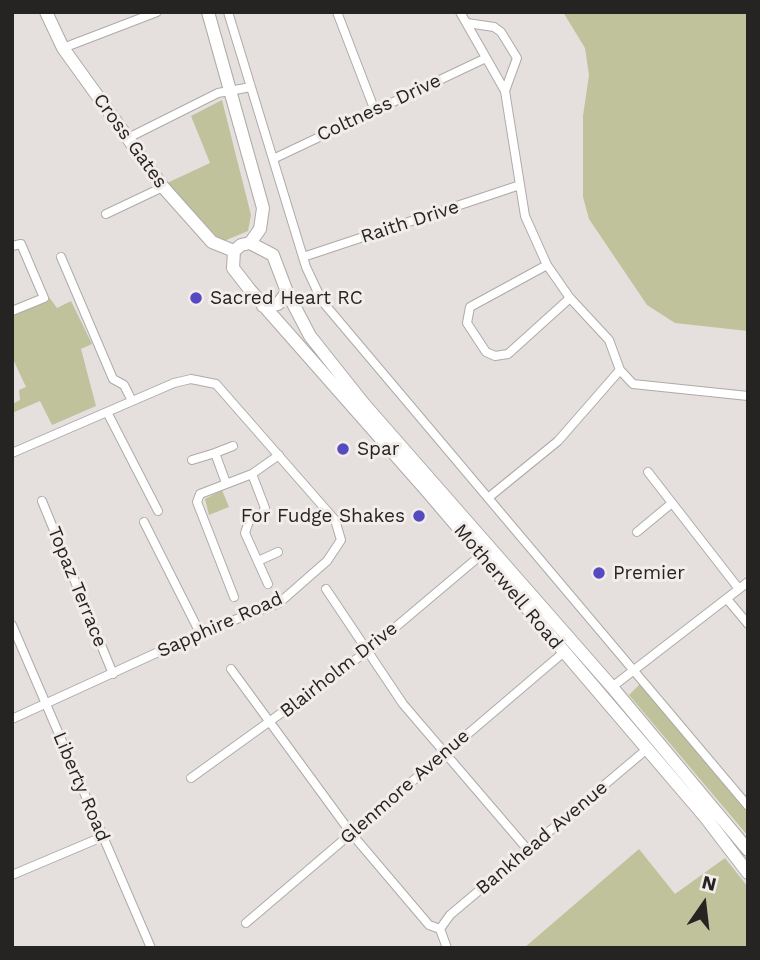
<!DOCTYPE html>
<html>
<head>
<meta charset="utf-8">
<style>
  body { margin:0 }
  #map { position:relative; width:760px; height:960px; overflow:hidden; background:#e5e0dd; font-family:"Work Sans",sans-serif }
  canvas { display:block }
  .frame { position:absolute; inset:0; border:14px solid #262423; pointer-events:none }
  .north { position:absolute; left:669px; top:869px; width:70px; height:70px; -webkit-text-stroke:5px #f2edea; paint-order:stroke; rotate:14deg; font-size:19px; font-weight:700; line-height:28px; text-align:center; color:#262423 }
  .north::after { content:''; display:block; margin:auto; width:24px; height:32px; background:#262423; clip-path:polygon(50% 0,100% 100%,50% 72%,0 100%) }
</style>
</head>
<body>
<div id="map">
<canvas width="760" height="960"></canvas>
<div class="frame"></div>
<div class="north">N</div>
</div>
<script>
const g = document.querySelector('canvas').getContext('2d');
g.lineJoin = 'round';
function fill(path, color) {
  g.fillStyle = color;
  g.fill(path, 'evenodd');
}
function toPath(rows) {
  const path = new Path2D();
  for (const r of rows) {
    path.moveTo(r[0], r[1]);
    for (let i = 2; i < r.length; i += 2) path.lineTo(r[i], r[i + 1]);
  }
  return path;
}
function stroke(path, color, width, dash) {
  g.strokeStyle = color;
  g.lineWidth = width;
  g.lineCap = dash ? 'butt' : 'round';
  g.setLineDash(dash || []);
  g.stroke(path);
}
function write(font, color, halo, rows, align = 'center') {
  g.font = font + ' "Work Sans",sans-serif';
  g.lineWidth = 6;
  g.setLineDash([]);
  g.textBaseline = 'middle';
  g.strokeStyle = halo;
  g.fillStyle = color;
  for (const [text, x, y, turn = 0] of rows) {
    g.save();
    g.translate(x, y);
    g.rotate((+turn || 0) * Math.PI / 180);
    g.textAlign = isNaN(turn) ? turn : align;
    if (halo) g.strokeText(text, 0, 0);
    g.fillText(text, 0, 0);
    g.restore();
  }
}
const green = toPath([
  [563,12,748,12,748,331,675,323,647,305,589,219,583,197,583,116,589,75,585,48],
  [222,100,251,215,248,231,224,241,218,238,167,183,210,163,191,116],
  [49,297,57,308,71,301,92,344,81,349,96,406,52,425,40,401,12,413,12,404,20,400,19,390,26,387,12,357,12,315],
  [222,490,229,507,209,515,205,499],
  [640,684,748,813,748,836,629,695],
  [639,849,675,894,725,858,748,887,748,948,524,948]
]);
const street = toPath([
  [228,12,306,267,322,301,748,806],
  [337,12,375,111],
  [460,12,505,91,525,216,547,265,570,298,609,340,620,370,633,384,748,396],
  [467,23,494,27,501,32,517,58,505,91],
  [63,48,157,12],
  [128,138,218,93,251,87],
  [273,159,486,58],
  [106,214,163,187],
  [12,246,21,244,44,298,12,311],
  [61,257,113,379,124,385,132,401],
  [303,257,517,186],
  [547,265,470,307,467,323,486,352,495,356,508,354,570,298],
  [107,412,158,511],
  [12,453,174,383,191,379,216,384,335,520,341,540,327,561,279,603,200,633,12,719],
  [192,460,215,453],
  [648,472,739,589],
  [252,474,265,508,262,514,249,521,245,533,268,584],
  [226,483,215,453,233,446],
  [488,498,558,441,620,370],
  [42,501,113,674],
  [144,522,200,633],
  [637,532,672,503],
  [258,561,278,552],
  [326,589,403,704,528,850],
  [234,597,197,502,200,494,252,474,279,455],
  [727,599,748,624],
  [12,625,151,948],
  [231,669,351,833,429,925,440,929],
  [612,687,748,582],
  [191,778,366,652,481,555],
  [12,875,102,837],
  [246,923,564,652],
  [440,929,450,915,647,749],
  [440,929,447,948]
]);
const primary = toPath([
  [46,12,63,48,163,187,212,242,234,251],
  [208,12,263,208,260,229,250,243],
  [263,306,278,304,287,292],
  [748,850,612,687,364,404,310,336,287,292,273,255,250,243,241,245,234,251,233,268,250,290,427,491,706,818,748,873]
]);
const markers = [
  [196,298,7,"#564ac1"],
  [343,449,7,"#564ac1"],
  [419,516,7,"#564ac1"],
  [599,573,7,"#564ac1"]
];
const streetNames = [
  ["Coltness Drive",379,108,-25],
  ["Cross Gates",130,141,54],
  ["Raith Drive",410,222,-18],
  ["Topaz Terrace",77,587,68],
  ["Motherwell Road",508,587,50],
  ["Sapphire Road",220,625,-24],
  ["Blairholm Drive",339,670,-38],
  ["Liberty Road",81,787,67],
  ["Glenmore Avenue",405,787,-41],
  ["Bankhead Avenue",542,838,-40]
];
const poiNames = [
  ["Sacred Heart RC",210,298],
  ["Spar",357,449],
  ["For Fudge Shakes",405,516,"right"],
  ["Premier",613,573]
];
fill(green, '#bfc29b');
stroke(street, '#aeaaa7', 10);
stroke(primary, '#aeaaa7', 14);
stroke(street, '#fff', 8);
stroke(primary, '#fff', 12);
for (const [x, y, r, color] of markers) {
  const dot = new Path2D();
  dot.arc(x, y, r, 0, 2 * Math.PI);
  g.fillStyle = color;
  g.fill(dot);
  stroke(dot, '#f2edea', 2.5);
}
write('19px', '#262423', '#f2edea', streetNames);
write('19px', '#262423', '#f2edea', poiNames, 'left');
</script>
</body>
</html>
